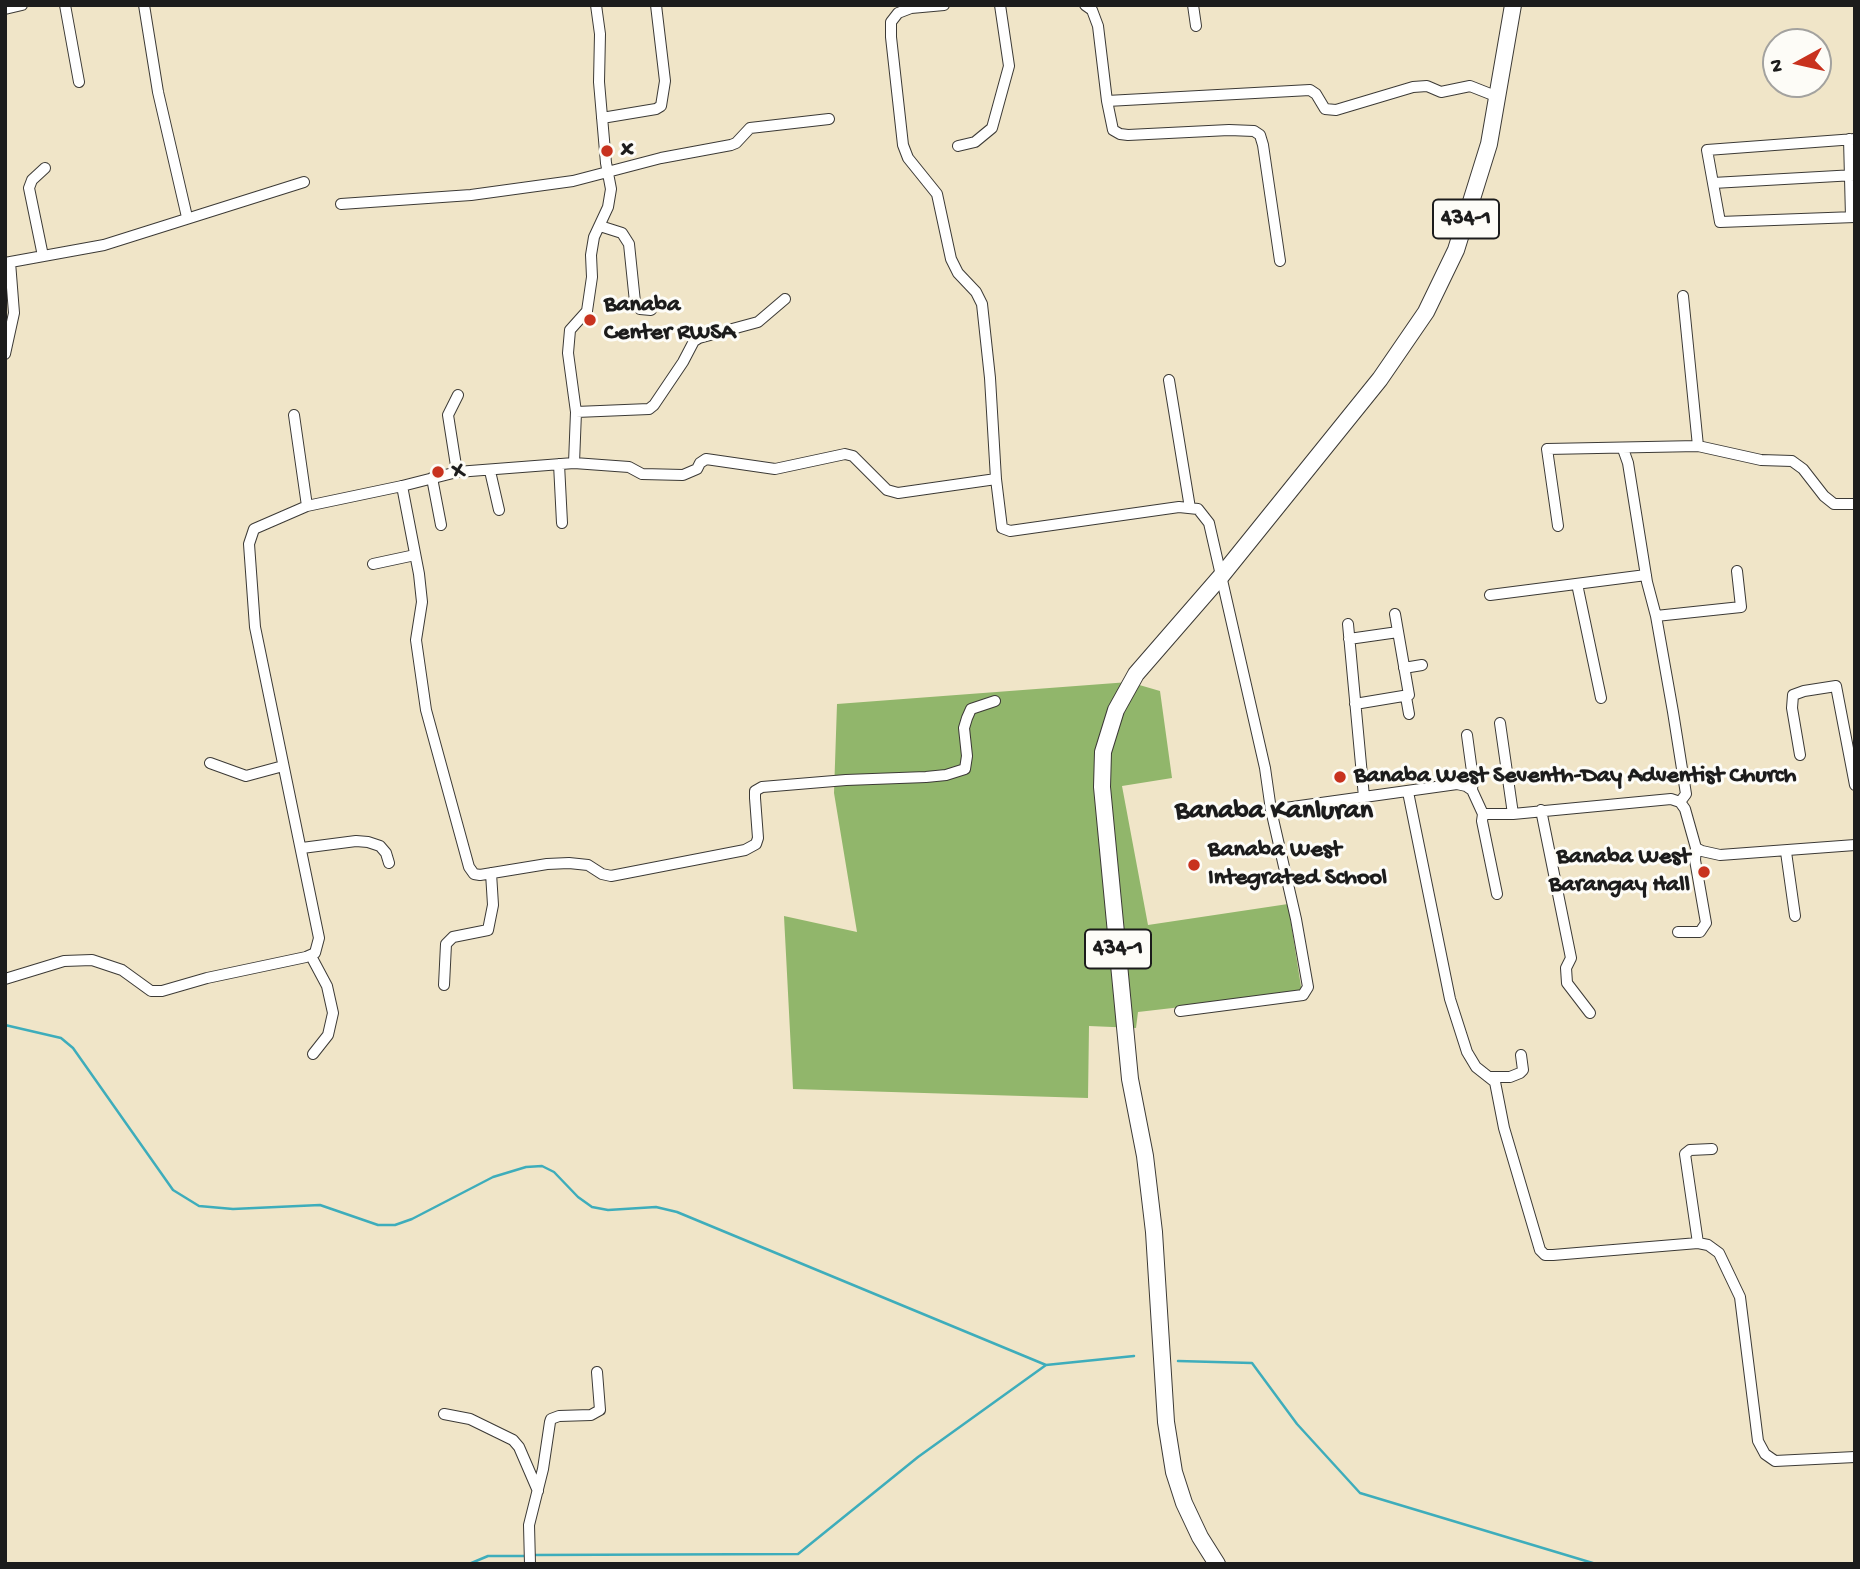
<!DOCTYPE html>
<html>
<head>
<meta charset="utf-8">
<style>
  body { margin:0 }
  #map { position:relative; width:1860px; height:1569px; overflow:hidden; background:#f0e5c8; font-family:"Gochi Hand",sans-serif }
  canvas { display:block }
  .frame { position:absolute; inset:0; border:7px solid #1c1c1c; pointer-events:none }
  .north { position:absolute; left:1762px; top:28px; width:70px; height:70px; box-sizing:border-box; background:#fdfcf7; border:2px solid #a3a29f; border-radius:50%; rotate:262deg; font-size:19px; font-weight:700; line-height:28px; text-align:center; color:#1c1c1c }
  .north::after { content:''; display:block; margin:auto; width:24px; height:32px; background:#c8321e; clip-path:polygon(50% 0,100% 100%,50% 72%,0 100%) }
</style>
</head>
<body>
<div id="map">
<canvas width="1860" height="1569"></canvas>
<div class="frame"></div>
<div class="north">N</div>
</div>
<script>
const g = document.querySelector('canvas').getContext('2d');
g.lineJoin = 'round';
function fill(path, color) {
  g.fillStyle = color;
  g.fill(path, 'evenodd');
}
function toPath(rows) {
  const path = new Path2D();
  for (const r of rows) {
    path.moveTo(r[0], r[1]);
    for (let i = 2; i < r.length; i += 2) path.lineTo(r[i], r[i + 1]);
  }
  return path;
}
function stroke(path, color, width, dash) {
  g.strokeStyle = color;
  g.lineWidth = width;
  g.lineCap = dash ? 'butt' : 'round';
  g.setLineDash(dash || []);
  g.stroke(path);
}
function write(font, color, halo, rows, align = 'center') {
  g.font = font + ' "Gochi Hand",sans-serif';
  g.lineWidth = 6;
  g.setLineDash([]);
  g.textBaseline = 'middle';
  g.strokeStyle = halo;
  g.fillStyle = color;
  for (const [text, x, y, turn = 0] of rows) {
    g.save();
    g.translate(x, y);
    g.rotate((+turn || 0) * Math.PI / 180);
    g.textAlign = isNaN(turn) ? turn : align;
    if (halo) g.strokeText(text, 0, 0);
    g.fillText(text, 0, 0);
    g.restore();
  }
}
const forest = toPath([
  [1129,682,1160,691,1172,778,1122,786,1148,925,1288,904,1302,993,1138,1012,1136,1028,1089,1026,1088,1098,793,1089,784,916,857,932,834,793,837,704]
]);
const stream = toPath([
  [5,1025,61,1038,73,1048,173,1190,199,1206,233,1209,320,1205,378,1225,395,1225,412,1219,493,1177,526,1167,542,1166,554,1172,578,1197,592,1207,608,1210,656,1207,677,1212,1046,1365,1134,1356],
  [1178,1361,1252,1363,1297,1424,1360,1493,1596,1564],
  [533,1555,798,1554,918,1457,1046,1365],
  [469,1564,488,1556,527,1556]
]);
const street = toPath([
  [65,5,79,82],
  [144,5,158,92,187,217],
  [596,5,600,34,599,82,606,163,611,189,608,207,594,237,591,255,592,277,587,311,570,330,568,353,576,412,574,463,629,467,642,474,683,475,697,469,700,463,706,459,775,469,845,454,853,456,887,490,898,493,996,479,1002,528,1010,531,1179,507,1198,509,1209,523,1265,768,1271,810,1296,919,1308,987,1303,995,1180,1011],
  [944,5,911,8,898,13,891,22,891,37,903,145,908,158,937,194,951,259,958,273,976,292,982,304,990,378,996,479],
  [1085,5,1092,10,1098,26,1107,101,1113,130,1120,134,1128,135,1229,130,1254,131,1260,135,1263,145,1280,261],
  [1193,5,1196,26],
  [5,9,22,5],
  [1107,101,1310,90,1316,94,1325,109,1336,110,1413,87,1427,86,1441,92,1470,86,1498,97],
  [602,118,656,109,661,106,665,81,656,5],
  [1849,139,1851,217],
  [1855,139,1707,150,1720,222,1855,217],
  [958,146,975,142,992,128,1009,66,1000,5],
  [1713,183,1855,175],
  [341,204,471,195,573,181,661,158,731,145,736,143,750,128,829,119],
  [600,226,622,233,629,244,635,302,640,309,651,310],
  [43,256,29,188,32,180,45,168],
  [5,263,104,245,304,182],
  [1683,296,1698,446],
  [5,354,14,313,10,262],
  [1169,380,1190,508],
  [576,412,649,409,654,405,683,362,694,341,699,338,758,322,785,299],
  [294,415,307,506],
  [1623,449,1628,463,1647,582,1656,616,1673,712,1686,794,1680,802],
  [559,464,562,523],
  [490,471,499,510],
  [457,472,448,415,458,395],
  [432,478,441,525],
  [402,486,419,574,422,602,416,640,426,710,469,867,474,874,480,875,547,864,569,863,588,865,602,874,611,876,745,850,756,844,758,838,755,798,755,791,762,787,846,780,926,777,946,775,965,769,967,756,964,728,967,718,971,709,995,701],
  [1558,526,1547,449,1698,446,1761,460,1792,461,1803,469,1824,496,1834,504,1855,504],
  [373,564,415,555],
  [1577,584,1601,698],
  [1490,595,1646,575],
  [1656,616,1741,607,1737,571],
  [1348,624,1364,797],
  [1349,639,1398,632],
  [1404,668,1422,665],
  [1406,697,1409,714],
  [1355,704,1409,695,1395,614],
  [1500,723,1513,814],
  [1467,735,1473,779,1472,790],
  [1800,755,1792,708,1793,695,1804,691,1836,686,1855,785],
  [210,763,246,776,283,766],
  [1408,792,1450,999,1467,1052,1476,1067,1495,1082,1504,1128,1540,1250,1545,1255,1553,1255,1698,1243,1708,1245,1719,1253,1740,1297,1758,1441,1765,1454,1775,1461,1855,1457],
  [1271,810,1457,784,1466,786,1472,790,1483,814,1513,814,1671,799,1680,802,1685,809,1696,848,1702,851,1720,855,1855,845],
  [1541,810,1571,958,1566,968,1567,983,1590,1013],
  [1483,814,1482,821,1497,894],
  [302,848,356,841,368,842,380,846,386,853,389,863],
  [1786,852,1795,916],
  [1678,932,1700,932,1706,923,1695,860,1696,848],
  [311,956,327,986,333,1013,328,1035,313,1054],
  [5,979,64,961,92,960,122,970,151,991,162,991,207,978,306,957,315,953,319,938,255,627,249,544,254,529,307,506,402,486,457,472,574,463],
  [444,985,446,944,453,937,488,930,493,905,491,873],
  [1489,1077,1510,1077,1520,1073,1523,1070,1521,1055],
  [1698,1243,1685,1154,1690,1150,1712,1149],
  [444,1414,470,1419,513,1440,519,1447,538,1491],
  [530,1564,529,1525,543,1469,550,1422,551,1419,559,1416,591,1415,600,1410,597,1372]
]);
const primary = toPath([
  [1217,1564,1200,1537,1184,1503,1174,1472,1166,1422,1154,1232,1145,1156,1130,1079,1102,787,1103,752,1116,710,1136,674,1222,575,1380,379,1426,312,1456,250,1489,144,1513,5]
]);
const markers = [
  [607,151,7,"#c8321e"],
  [590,320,7,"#c8321e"],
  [438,472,7,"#c8321e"],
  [1340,777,7,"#c8321e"],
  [1194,865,7,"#c8321e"],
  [1704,872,7,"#c8321e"]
];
const shields = [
  [1466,219,66],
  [1118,949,66]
];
const shieldNames = [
  ["434-1",1466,219],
  ["434-1",1118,949]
];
const poiNames = [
  ["x",621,151],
  ["Banaba",604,306],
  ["Center RWSA",604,334],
  ["X",452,472],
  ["Banaba West Seventh-Day Adventist Church",1354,777],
  ["Banaba West",1208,851],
  ["Integrated School",1208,879],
  ["Banaba West",1690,858,"right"],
  ["Barangay Hall",1690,886,"right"]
];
const quarterNames = [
  ["Banaba Kanluran",1274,813]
];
fill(forest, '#91b66b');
stroke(stream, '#3eadbb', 2.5);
stroke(street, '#3c3a36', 12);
stroke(primary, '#3c3a36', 18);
stroke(street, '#fff', 10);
stroke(primary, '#fff', 16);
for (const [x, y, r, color] of markers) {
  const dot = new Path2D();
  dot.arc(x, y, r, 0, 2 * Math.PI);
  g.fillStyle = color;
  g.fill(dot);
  stroke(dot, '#fdfcf7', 2.5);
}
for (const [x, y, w] of shields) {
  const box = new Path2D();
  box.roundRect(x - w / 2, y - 19.5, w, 39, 5);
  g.fillStyle = '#fdfcf7';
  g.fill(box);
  stroke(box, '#1c1c1c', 2);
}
write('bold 23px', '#1c1c1c', null, shieldNames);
write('bold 24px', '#1c1c1c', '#fdfcf7', poiNames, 'left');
write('bold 28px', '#1c1c1c', '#fdfcf7', quarterNames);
</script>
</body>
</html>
